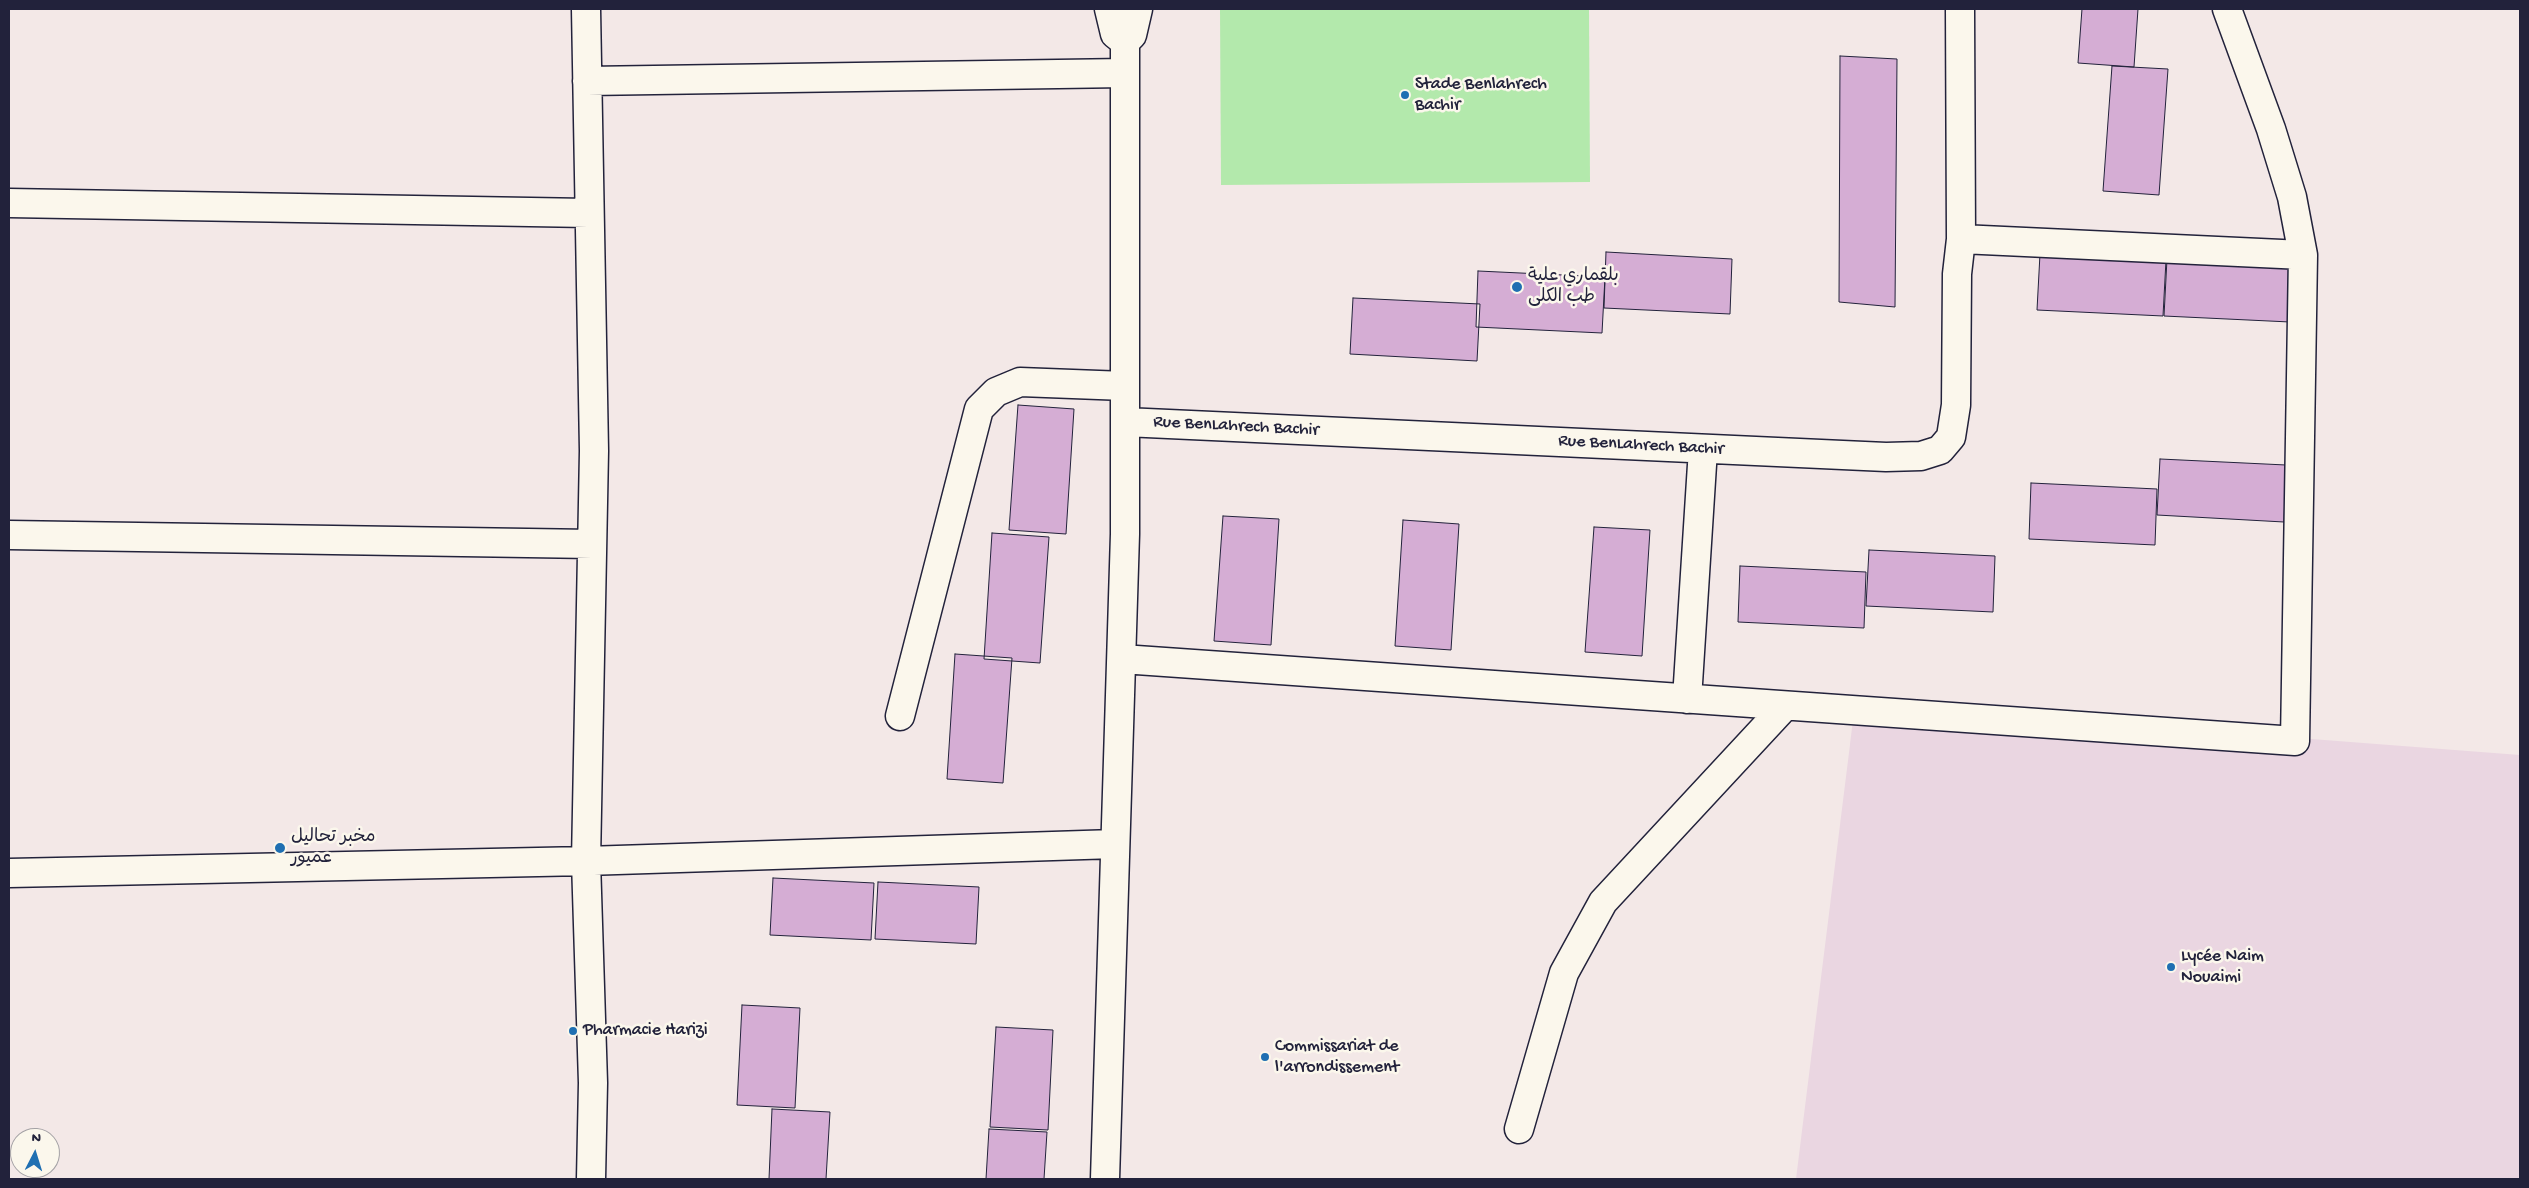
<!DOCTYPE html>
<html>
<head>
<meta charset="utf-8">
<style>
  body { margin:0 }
  #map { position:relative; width:2529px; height:1188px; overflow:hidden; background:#f3e8e7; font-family:"Gochi Hand",sans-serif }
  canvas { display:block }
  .frame { position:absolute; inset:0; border:10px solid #22223b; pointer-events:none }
  .north { position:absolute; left:10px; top:1128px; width:50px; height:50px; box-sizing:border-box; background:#fbf7ec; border:1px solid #a4a2a5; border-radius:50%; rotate:5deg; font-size:14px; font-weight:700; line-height:20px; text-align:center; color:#22223b }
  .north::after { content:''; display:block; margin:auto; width:18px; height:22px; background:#1f6fb2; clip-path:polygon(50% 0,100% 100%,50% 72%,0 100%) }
</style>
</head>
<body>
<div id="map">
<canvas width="2529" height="1188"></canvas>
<div class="frame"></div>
<div class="north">N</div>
</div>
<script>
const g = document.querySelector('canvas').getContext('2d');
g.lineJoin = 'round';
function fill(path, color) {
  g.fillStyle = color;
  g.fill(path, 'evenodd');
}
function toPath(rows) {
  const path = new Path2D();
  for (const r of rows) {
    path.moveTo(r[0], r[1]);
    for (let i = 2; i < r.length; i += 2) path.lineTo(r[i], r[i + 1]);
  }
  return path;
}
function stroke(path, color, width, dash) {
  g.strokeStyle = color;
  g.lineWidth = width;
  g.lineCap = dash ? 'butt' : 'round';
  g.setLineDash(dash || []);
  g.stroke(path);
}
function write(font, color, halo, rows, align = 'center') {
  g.font = font + ' "Gochi Hand","Playpen Sans Arabic",sans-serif';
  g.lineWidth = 5;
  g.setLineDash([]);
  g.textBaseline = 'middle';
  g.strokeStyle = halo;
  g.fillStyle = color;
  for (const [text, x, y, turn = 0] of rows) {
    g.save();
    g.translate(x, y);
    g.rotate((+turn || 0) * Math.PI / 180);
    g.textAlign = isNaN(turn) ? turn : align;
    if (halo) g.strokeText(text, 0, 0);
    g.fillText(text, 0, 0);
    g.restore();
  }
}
const built = toPath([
  [1855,704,2520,755,2520,1179,1796,1179]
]);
const green = toPath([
  [1220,9,1589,9,1590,182,1221,185]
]);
const building = toPath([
  [2082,9,2138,9,2134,67,2078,63,2082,9],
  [1840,56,1897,59,1895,307,1839,302,1840,56],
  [2112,66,2168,69,2159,195,2103,191,2112,66],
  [1606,252,1732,259,1730,314,1604,308,1606,252],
  [2040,254,2166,260,2163,316,2037,310,2040,254],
  [2167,259,2294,266,2290,322,2164,316,2167,259],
  [1478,271,1605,277,1602,333,1476,327,1478,271],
  [1353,298,1480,304,1477,361,1350,354,1353,298],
  [1018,405,1074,409,1066,534,1009,530,1018,405],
  [2160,459,2286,465,2284,522,2157,515,2160,459],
  [2031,483,2157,489,2155,545,2029,539,2031,483],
  [1223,516,1279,519,1271,645,1214,641,1223,516],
  [1403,520,1459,524,1451,650,1395,646,1403,520],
  [1594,527,1650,530,1642,656,1585,652,1594,527],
  [992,533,1049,537,1040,663,984,659,992,533],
  [1869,550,1995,556,1993,612,1866,606,1869,550],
  [1740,566,1866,572,1864,628,1738,622,1740,566],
  [955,654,1012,658,1003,783,947,779,955,654],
  [773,878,874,883,871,940,770,935,773,878],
  [878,882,979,887,976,944,875,939,878,882],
  [742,1005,800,1008,795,1108,737,1105,742,1005],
  [996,1027,1053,1030,1048,1130,990,1127,996,1027],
  [772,1109,830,1112,826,1179,769,1179,772,1109],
  [989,1129,1047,1132,1044,1179,986,1179,989,1129]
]);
const minor = toPath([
  [586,9,594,451,586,861,593,1083,591,1179],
  [1109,9,1115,34,1125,42],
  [587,81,1125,73],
  [9,203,588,213],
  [1961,239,2303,255],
  [1125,422,1886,457,1921,456,1940,450,1951,437,1956,405,1957,274,1961,239,1960,9],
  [9,535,592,544],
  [1122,659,2295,741,2303,255,2292,197,2271,129,2227,9],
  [1687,699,1703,449],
  [900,716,979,409,996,392,1020,382,1125,386],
  [9,873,586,861,1115,844],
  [1519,1129,1564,973,1603,902,1785,706],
  [1105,1179,1125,534,1125,42,1132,35,1138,9]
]);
const markers = [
  [1405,95,5,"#1f6fb2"],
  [1517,287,6,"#1f6fb2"],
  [280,848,6,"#1f6fb2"],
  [2171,967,5,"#1f6fb2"],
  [573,1031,5,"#1f6fb2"],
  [1265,1057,5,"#1f6fb2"]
];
const poiNames = [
  ["Stade Benlahrech",1415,85],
  ["Bachir",1415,106],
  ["بلقماري علية",1528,277],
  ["طب الكلى",1528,298],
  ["مخبر تحاليل",291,838],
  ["عميور",291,859],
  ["Lycée Naim",2181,957],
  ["Nouaimi",2181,978],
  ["Pharmacie Harizi",583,1031],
  ["Commissariat de",1275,1047],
  ["l'arrondissement",1275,1068]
];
const streetNames = [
  ["Rue BenLahrech Bachir",1236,427,3],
  ["Rue BenLahrech Bachir",1641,446,3]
];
fill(built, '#ead6e1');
fill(green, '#b3e9ac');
fill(building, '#d5add4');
stroke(building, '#22223b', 1);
stroke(minor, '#22223b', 31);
stroke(minor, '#fbf7ec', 28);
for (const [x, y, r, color] of markers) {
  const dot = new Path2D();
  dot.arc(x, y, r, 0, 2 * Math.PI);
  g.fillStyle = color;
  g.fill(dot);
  stroke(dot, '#fbf7ec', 2);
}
write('18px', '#22223b', '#fbf7ec', poiNames, 'left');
write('18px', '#22223b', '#fbf7ec', streetNames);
</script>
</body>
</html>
